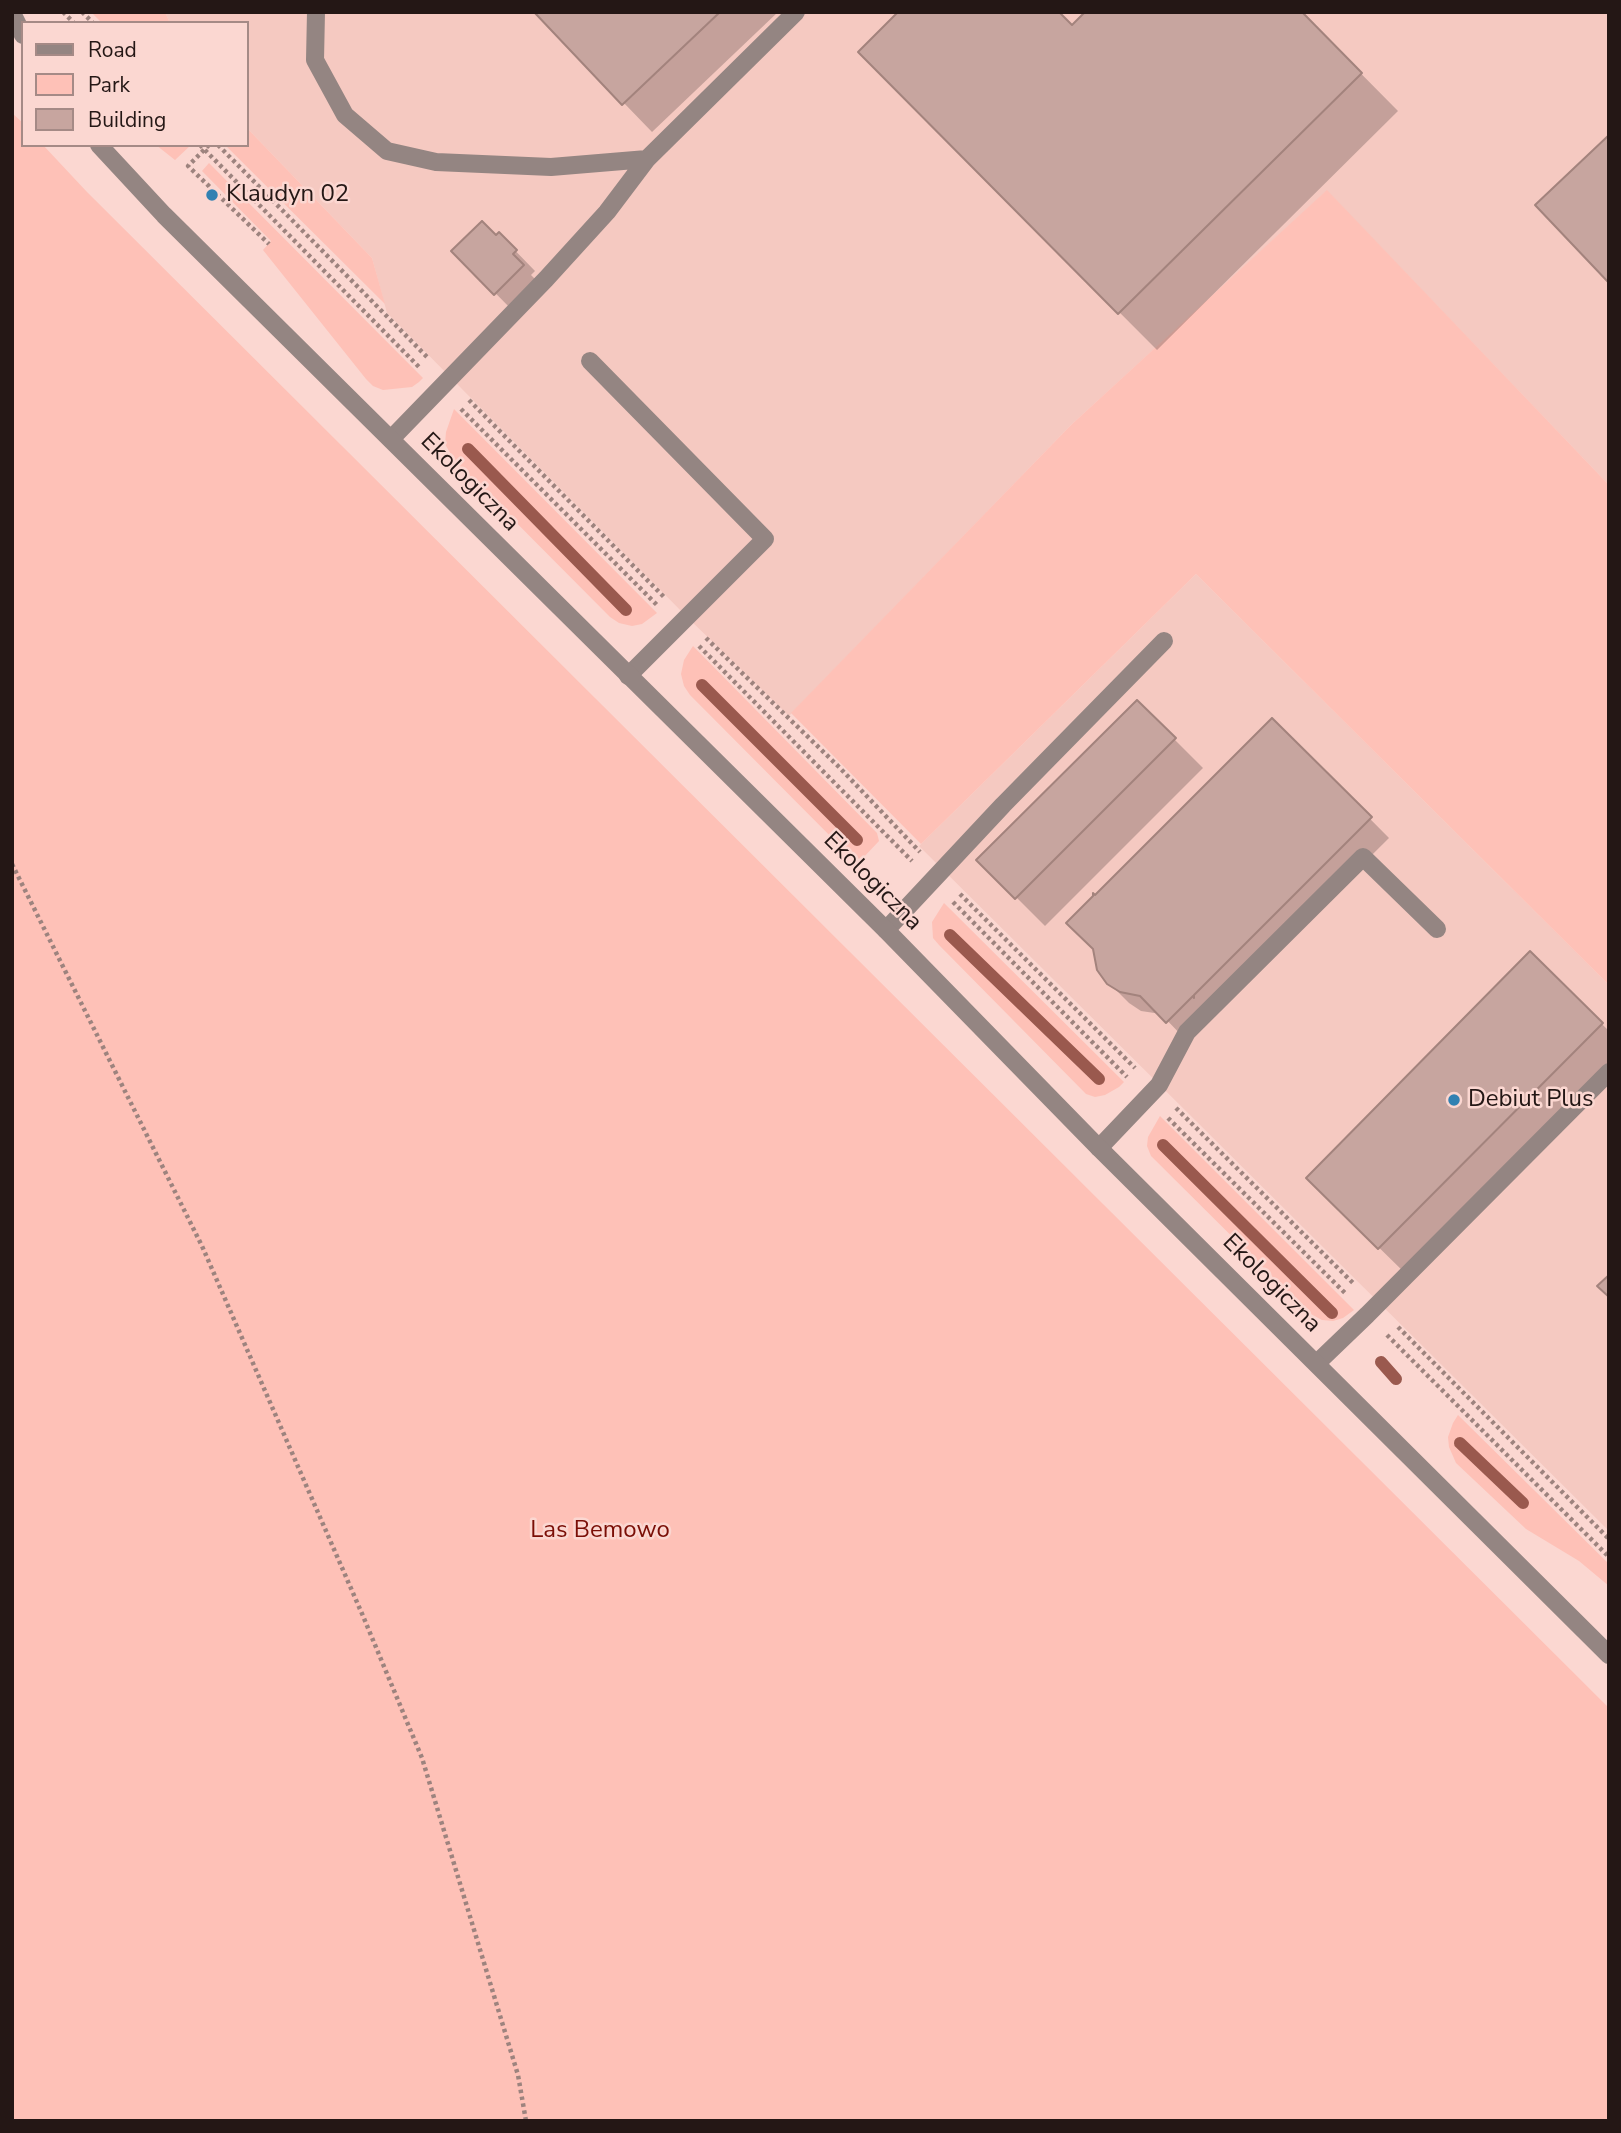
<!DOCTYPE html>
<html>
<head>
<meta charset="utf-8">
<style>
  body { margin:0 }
  #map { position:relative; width:1621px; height:2133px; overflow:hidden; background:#fbd7d1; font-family:"Nunito Sans",sans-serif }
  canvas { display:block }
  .frame { position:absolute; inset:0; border:14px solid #241715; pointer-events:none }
  .legend { position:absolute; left:21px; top:21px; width:228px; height:126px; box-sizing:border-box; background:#fbd7d1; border:2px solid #a58a86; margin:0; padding:9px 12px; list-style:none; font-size:21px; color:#241715 }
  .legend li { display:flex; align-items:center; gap:14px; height:35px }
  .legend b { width:35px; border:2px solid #a58a86 }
</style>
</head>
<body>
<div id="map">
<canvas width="1621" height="2133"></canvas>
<div class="frame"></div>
<ul class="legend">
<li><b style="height:9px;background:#948582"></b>Road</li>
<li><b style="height:19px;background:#fec1b7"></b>Park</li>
<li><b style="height:19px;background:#c7a59f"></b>Building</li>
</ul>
</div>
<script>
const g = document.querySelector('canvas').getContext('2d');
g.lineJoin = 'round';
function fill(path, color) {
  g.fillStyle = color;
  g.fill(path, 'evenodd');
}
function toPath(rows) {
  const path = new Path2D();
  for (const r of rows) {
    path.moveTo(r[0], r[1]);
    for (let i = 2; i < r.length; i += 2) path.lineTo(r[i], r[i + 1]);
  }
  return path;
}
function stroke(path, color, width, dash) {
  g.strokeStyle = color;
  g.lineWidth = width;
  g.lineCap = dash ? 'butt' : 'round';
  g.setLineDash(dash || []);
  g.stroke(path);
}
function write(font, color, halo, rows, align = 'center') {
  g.font = font + ' "Nunito Sans",sans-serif';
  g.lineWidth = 5;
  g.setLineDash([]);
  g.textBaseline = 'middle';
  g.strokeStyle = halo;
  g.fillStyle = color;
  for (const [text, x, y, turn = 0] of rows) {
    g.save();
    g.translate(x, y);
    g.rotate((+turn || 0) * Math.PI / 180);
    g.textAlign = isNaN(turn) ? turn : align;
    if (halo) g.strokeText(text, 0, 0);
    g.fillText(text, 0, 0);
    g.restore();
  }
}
const built = toPath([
  [165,12,1609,12,1609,485,1327,191,1071,425,789,716,687,617,387,313,372,258,247,128,247,23,170,23],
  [1196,574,1609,985,1609,1531,919,846]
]);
const green = toPath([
  [91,12,165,12,170,23,102,23],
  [12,113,23,123,23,145,43,145,87,192,1609,1708,1609,2121,12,2121],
  [247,128,372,258,385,304,225,145,247,145],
  [156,145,191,145,175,160],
  [209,163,423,378,419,382,412,387,383,390,373,386,366,379,263,250,271,241,202,171],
  [1327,190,1609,485,1609,985,1196,574,921,844,791,713,1071,425],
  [454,409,657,613,642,624,632,626,619,623,610,617,454,460,445,444,446,432],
  [693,646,877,833,879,841,862,859,852,858,690,695,684,686,681,674,684,660],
  [944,903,1124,1082,1119,1087,1105,1095,1095,1097,1086,1094,939,945,933,938,932,922],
  [1160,1116,1354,1310,1343,1318,1333,1321,1322,1320,1309,1313,1151,1156,1147,1146,1148,1137],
  [1458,1415,1609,1564,1609,1586,1579,1561,1526,1529,1456,1463,1449,1447,1448,1437,1453,1423]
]);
const shadow = toPath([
  [536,12,778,12,652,132],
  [1300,12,1398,111,1157,350,860,52,1072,28],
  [499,234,535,271,531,275,542,286,514,312,454,251],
  [1137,702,1203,768,1045,926,979,860],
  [1272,720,1389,838,1186,1040,1161,1014,1141,1011,1129,1003,1109,983],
  [1530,954,1609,1031,1609,1073,1408,1276,1308,1178]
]);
const stream = toPath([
  [468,449,626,610],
  [702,685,857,840],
  [950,935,1099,1079],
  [1163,1145,1332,1313],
  [1381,1362,1396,1379],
  [1460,1443,1523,1503]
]);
const building = toPath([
  [534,12,720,12,622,105,534,12],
  [898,12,1059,12,1072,25,1085,12,1302,12,1362,73,1118,314,858,52,898,12],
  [1609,135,1609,283,1535,205,1609,135],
  [482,221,496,235,499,232,517,250,513,254,524,265,494,295,451,251,482,221],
  [1137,700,1176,738,1015,899,976,860,1137,700],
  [1272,718,1372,817,1194,995,1194,998,1193,996,1166,1023,1140,996,1120,992,1107,984,1097,970,1093,949,1066,923,1093,896,1093,893,1095,895,1272,718],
  [1530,951,1603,1023,1378,1249,1306,1178,1530,951],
  [1609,1275,1609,1297,1597,1286,1609,1275]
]);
const path = toPath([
  [63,12,74,23],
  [82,12,93,23],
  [200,145,420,368],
  [209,145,188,166,269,244],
  [218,145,429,359],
  [469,400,665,598],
  [461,409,658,606],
  [706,638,839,767,920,852],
  [699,646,912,861],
  [12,864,202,1246,363,1616,422,1758,518,2075,526,2121],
  [960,894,1135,1068],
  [953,902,1127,1077],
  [1176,1108,1354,1284],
  [1168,1118,1346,1294],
  [1398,1327,1609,1539],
  [1387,1335,1609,1557]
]);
const service = toPath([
  [316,12,315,60,345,115,387,151,436,162,551,167,647,159],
  [590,361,765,539,628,676],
  [391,439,546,279,607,212,647,159,796,12],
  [886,930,1003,805,1164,641],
  [1099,1148,1159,1085,1187,1032,1363,857,1437,929],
  [1317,1363,1367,1315,1609,1072]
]);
const tertiary = toPath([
  [12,13,23,35],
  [99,145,164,215,886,930,1099,1148,1609,1655]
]);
const markers = [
  [212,195,7,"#3181b2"],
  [1454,1100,7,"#3181b2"]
];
const poiNames = [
  ["Klaudyn 02",226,195],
  ["Debiut Plus",1468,1100]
];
const streetNames = [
  ["Ekologiczna",469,483,45],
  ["Ekologiczna",872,882,45],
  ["Ekologiczna",1271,1284,45]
];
const parkNames = [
  ["Las Bemowo",600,1531]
];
fill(built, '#f5c9c1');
fill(green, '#fec1b7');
fill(shadow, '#0003');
stroke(stream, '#9a594e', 12);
fill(building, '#c7a59f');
stroke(building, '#a3837d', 2);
stroke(path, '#9d837e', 4.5, [3.5, 3.5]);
stroke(service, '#948582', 18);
stroke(tertiary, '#948582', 18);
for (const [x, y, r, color] of markers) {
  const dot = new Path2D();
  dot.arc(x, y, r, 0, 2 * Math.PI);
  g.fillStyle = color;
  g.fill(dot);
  stroke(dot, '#fbd7d1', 2.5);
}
write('24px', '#241715', '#fbd7d1', poiNames, 'left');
write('24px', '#241715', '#fbd7d1', streetNames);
write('24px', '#7a0e06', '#fbd7d1', parkNames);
</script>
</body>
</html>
